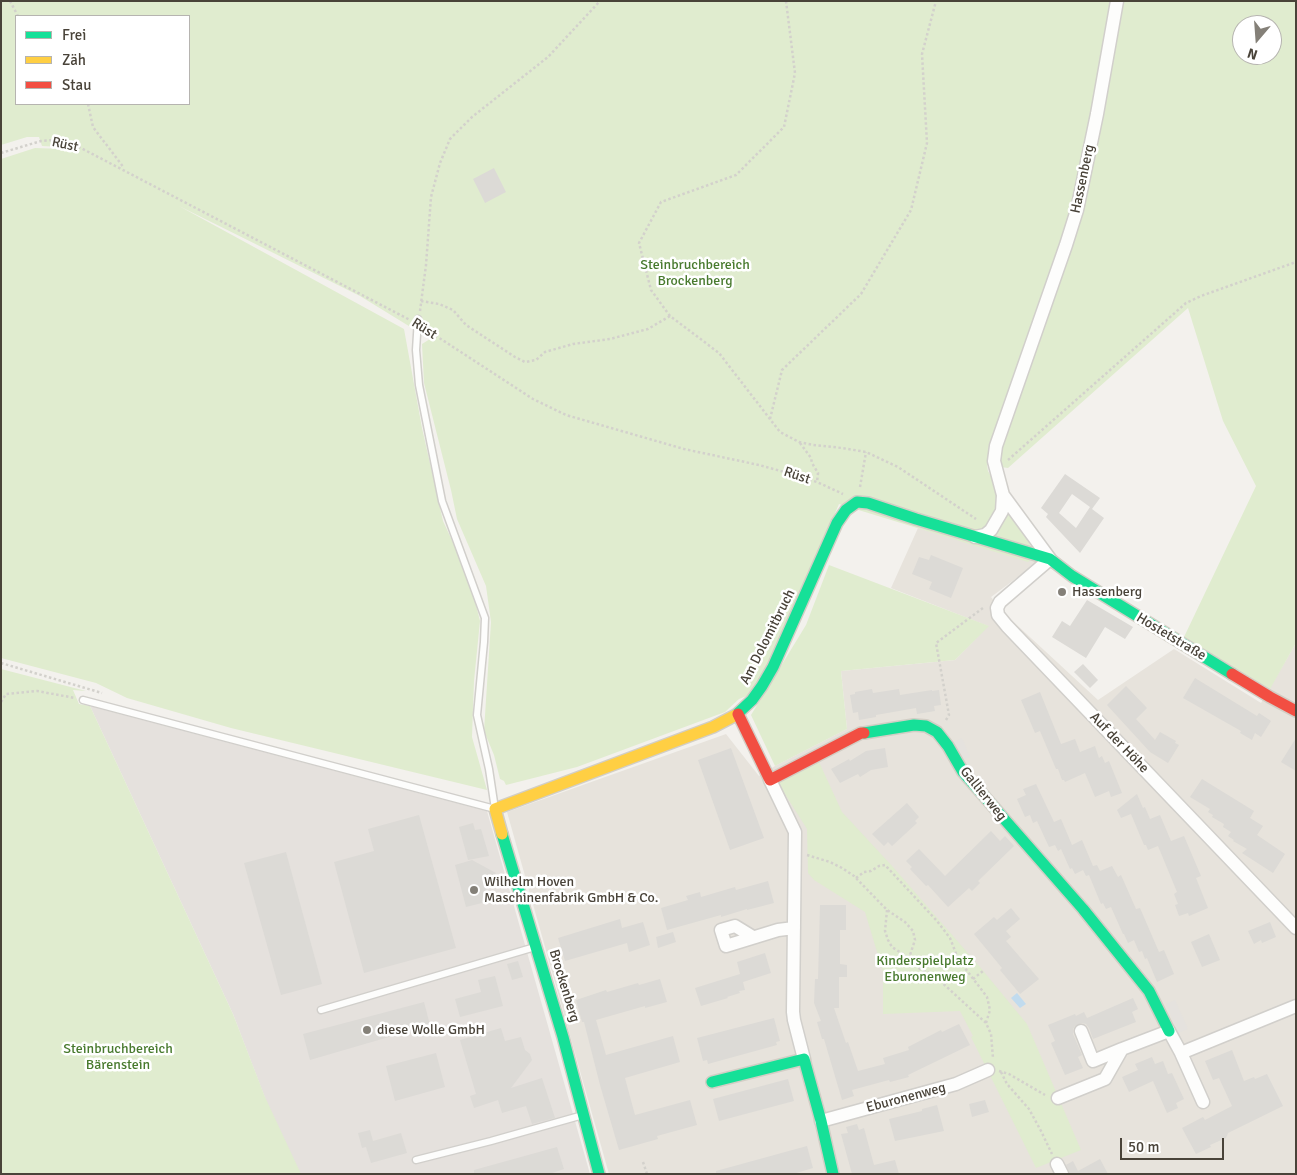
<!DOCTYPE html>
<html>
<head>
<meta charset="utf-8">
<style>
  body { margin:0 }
  #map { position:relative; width:1297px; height:1175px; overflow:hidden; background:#f3f1ed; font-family:Signika,sans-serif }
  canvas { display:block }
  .frame { position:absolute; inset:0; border:2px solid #494339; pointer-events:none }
  .legend { position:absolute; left:15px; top:15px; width:175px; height:90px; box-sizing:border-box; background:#fff; border:1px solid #b6b4b0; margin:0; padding:6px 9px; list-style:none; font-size:15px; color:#494339 }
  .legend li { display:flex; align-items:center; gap:10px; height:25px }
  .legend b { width:25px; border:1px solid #b6b4b0 }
  .north { position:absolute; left:1232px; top:15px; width:50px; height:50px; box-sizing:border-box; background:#fff; border:1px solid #b6b4b0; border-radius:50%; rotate:198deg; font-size:14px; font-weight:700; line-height:20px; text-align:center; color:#494339 }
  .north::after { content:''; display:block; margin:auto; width:18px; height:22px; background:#848078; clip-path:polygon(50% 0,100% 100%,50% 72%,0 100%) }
  .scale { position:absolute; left:1120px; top:1138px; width:104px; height:22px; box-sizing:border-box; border:2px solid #494339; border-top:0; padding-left:6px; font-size:15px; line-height:18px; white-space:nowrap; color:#494339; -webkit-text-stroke:4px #fff; paint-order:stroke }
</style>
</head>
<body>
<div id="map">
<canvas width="1297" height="1175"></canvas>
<div class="frame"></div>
<ul class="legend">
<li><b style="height:6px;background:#16e098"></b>Frei</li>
<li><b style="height:6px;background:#ffcf43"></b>Zäh</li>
<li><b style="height:6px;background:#f24e42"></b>Stau</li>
</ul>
<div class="north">N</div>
<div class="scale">50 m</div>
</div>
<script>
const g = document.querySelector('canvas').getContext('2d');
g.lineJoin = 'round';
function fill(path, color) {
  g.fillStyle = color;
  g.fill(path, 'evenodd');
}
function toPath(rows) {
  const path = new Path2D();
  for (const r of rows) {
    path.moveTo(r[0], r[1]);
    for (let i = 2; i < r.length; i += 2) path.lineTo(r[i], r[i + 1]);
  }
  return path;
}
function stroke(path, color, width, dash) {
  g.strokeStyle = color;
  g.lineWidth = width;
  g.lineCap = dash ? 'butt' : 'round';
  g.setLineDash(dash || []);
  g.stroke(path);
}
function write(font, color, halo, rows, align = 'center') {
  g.font = font + ' Signika,sans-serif';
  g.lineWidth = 5;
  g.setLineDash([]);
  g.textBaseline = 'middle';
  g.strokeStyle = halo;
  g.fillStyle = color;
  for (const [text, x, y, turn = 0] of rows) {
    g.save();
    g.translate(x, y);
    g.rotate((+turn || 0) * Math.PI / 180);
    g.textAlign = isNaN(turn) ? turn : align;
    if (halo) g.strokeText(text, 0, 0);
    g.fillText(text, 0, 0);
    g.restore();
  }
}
const residential = toPath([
  [918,528,1038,562,991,597,1005,614,1098,700,1174,649,1261,703,1296,643,1296,1174,609,1174,507,812,726,734,759,776,775,766,847,729,841,671,955,660,988,626,891,588]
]);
const industrial = toPath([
  [90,706,487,811,590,1174,294,1174,233,1014]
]);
const green = toPath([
  [1,1,1296,1,1296,643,1270,689,1184,637,1256,486,1223,421,1188,308,1008,468,987,465,988,471,1036,555,1028,562,839,504,771,662,749,695,739,699,725,712,577,767,506,785,504,781,500,779,494,755,484,731,491,622,486,586,457,519,451,490,424,383,422,344,430,339,360,296,179,206,404,329,422,428,443,521,469,577,480,621,474,681,472,737,487,790,231,728,127,698,96,683,1,658,1,159,35,148,64,149,61,147,42,146,39,137,27,137,1,145],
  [16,16,189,16,189,104,16,104],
  [1242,25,1272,25,1272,55,1242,55],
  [829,565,989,626,955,660,841,671,847,729,775,766,751,715,806,625],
  [1,669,86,691,73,690,79,704,90,706,233,1014,265,1097,301,1174,1,1174],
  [819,762,842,812,893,867,980,967,1027,1024,1081,1150,1036,1168,971,1037,973,1036,960,1011,883,1014,883,972,865,912,814,880,808,873,807,829,778,783]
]);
const parking = toPath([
  [962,738,970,757,961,761,953,742],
  [1175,1000,1188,1029,1178,1033,1166,1004]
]);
const water = toPath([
  [1017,993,1026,1004,1020,1008,1011,998]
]);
const building = toPath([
  [494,168,506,192,485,203,473,179],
  [1065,474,1100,498,1092,509,1104,518,1080,553,1046,517,1048,514,1041,508],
  [1072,494,1090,507,1076,528,1059,513],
  [931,555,963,568,951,598,929,589,932,582,912,574,919,557,929,560],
  [1087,600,1133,627,1125,639,1105,627,1086,658,1052,637,1062,621,1070,626],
  [1083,664,1098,680,1090,688,1074,672],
  [1195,678,1257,716,1259,713,1271,721,1261,737,1255,733,1252,740,1240,733,1241,731,1183,698],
  [1126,686,1147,708,1136,719,1155,740,1160,732,1176,741,1175,743,1179,745,1168,763,1150,752,1107,705],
  [872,689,873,693,899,689,900,695,932,690,932,691,939,690,941,705,934,706,935,711,917,714,916,708,876,715,876,717,859,720,858,712,853,713,850,695,855,694,855,692],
  [1040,692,1061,744,1075,739,1080,752,1095,746,1099,758,1102,756,1105,763,1109,761,1122,793,1111,797,1109,791,1095,797,1085,773,1065,782,1064,780,1062,780,1058,769,1056,769,1040,731,1035,733,1021,700],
  [1296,738,1296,771,1281,762],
  [731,748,764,838,730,850,698,760],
  [885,748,888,767,871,770,860,777,858,774,840,783,831,769,849,759,850,761,866,751],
  [1202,779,1254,811,1250,818,1263,826,1257,835,1285,854,1273,873,1242,853,1247,849,1233,841,1234,840,1228,836,1231,832,1223,827,1224,824,1212,817,1213,815,1208,812,1210,809,1190,797],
  [1036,784,1054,822,1061,819,1072,845,1082,840,1093,866,1097,865,1100,871,1112,866,1118,877,1121,875,1136,909,1140,908,1159,952,1164,950,1174,974,1157,982,1147,958,1145,959,1142,951,1139,952,1134,940,1128,943,1124,934,1123,934,1111,907,1106,909,1103,903,1101,904,1089,875,1086,876,1083,870,1075,874,1072,868,1070,869,1061,849,1058,851,1055,845,1049,847,1037,821,1033,823,1030,815,1025,817,1017,799,1026,795,1023,789],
  [1137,794,1143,808,1145,807,1150,819,1160,815,1171,841,1184,836,1201,876,1196,878,1208,908,1189,916,1188,913,1179,916,1175,905,1178,904,1174,894,1177,892,1158,846,1148,850,1146,845,1144,845,1131,814,1121,818,1117,810],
  [907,803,919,817,915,821,917,823,892,846,888,842,884,846,872,834],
  [419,815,456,948,364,973,334,862,374,851,368,829],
  [473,823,475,830,481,829,489,856,468,860,459,827],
  [991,831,1000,841,1005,836,1014,846,978,881,980,883,972,891,969,888,948,907,928,885,926,886,910,869,912,867,906,861,919,849,945,876],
  [286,852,322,984,281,995,244,863],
  [472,860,496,873,486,890,490,901,466,907,455,865],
  [768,881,774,903,747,910,747,909,721,917,721,915,667,930,661,908,688,900,686,896,700,892,701,897,735,887,736,890],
  [820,905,846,905,846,930,840,930,840,964,847,965,847,977,839,977,839,1008,834,1008,846,1043,848,1042,858,1071,885,1064,883,1058,909,1050,908,1047,941,1030,942,1032,959,1024,970,1045,908,1075,909,1077,890,1082,889,1080,852,1090,854,1096,842,1100,824,1039,822,1039,817,1022,821,1021,814,1003,815,979,818,979],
  [1011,908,1020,919,1006,931,1011,937,1006,941,1039,979,1020,994,1000,970,1002,968,974,934,994,917,997,920],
  [620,919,622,928,643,922,650,945,629,952,627,943,565,961,558,938],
  [1270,922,1276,937,1262,943,1261,940,1254,944,1248,931],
  [673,932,676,942,658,948,656,937],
  [1209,934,1220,960,1202,967,1191,942],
  [765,953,771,973,743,982,745,990,739,991,740,993,727,997,728,998,701,1006,695,988,740,974,737,962],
  [518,961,523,977,512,980,507,964],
  [495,976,503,1006,460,1017,455,999,481,992,478,980],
  [660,979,667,1002,645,1008,645,1006,596,1020,606,1055,673,1036,680,1062,625,1078,635,1115,690,1100,697,1125,657,1136,658,1139,619,1150,600,1085,584,1022,582,1022,576,1000,606,990,607,992,638,983,639,985],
  [1133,998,1138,1009,1132,1012,1136,1022,1093,1039,1089,1028,1086,1024,1082,1023,1075,1026,1073,1029,1073,1034,1082,1055,1078,1057,1083,1068,1065,1075,1051,1043,1055,1041,1048,1025,1075,1014,1076,1016,1084,1012,1087,1018],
  [424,1002,430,1025,310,1060,303,1034],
  [774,1018,780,1041,776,1042,777,1045,708,1064,707,1060,703,1061,697,1038],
  [501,1028,505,1041,521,1037,525,1050,530,1054,532,1060,511,1088,542,1078,555,1118,532,1124,526,1106,502,1113,498,1100,474,1108,470,1096,476,1094,460,1040],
  [1232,1050,1244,1081,1254,1077,1255,1079,1267,1074,1283,1106,1228,1133,1226,1138,1210,1145,1211,1147,1196,1154,1182,1128,1203,1117,1205,1120,1232,1106,1219,1078,1213,1080,1205,1061],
  [436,1053,445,1087,395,1101,386,1066],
  [1152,1057,1155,1064,1163,1061,1168,1074,1172,1073,1184,1099,1176,1103,1178,1108,1167,1113,1153,1081,1129,1092,1122,1077,1138,1070,1135,1064],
  [788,1079,794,1101,719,1121,713,1099],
  [985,1100,989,1112,972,1117,969,1104],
  [937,1105,944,1131,895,1141,889,1119,922,1111,922,1109],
  [857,1124,859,1130,864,1128,874,1165,895,1160,899,1174,852,1174,841,1134,848,1133,846,1127],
  [370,1130,373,1141,401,1133,407,1153,371,1163,366,1147,362,1148,358,1133],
  [807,1146,813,1168,793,1174,716,1174,716,1171],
  [557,1147,564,1169,549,1174,474,1174,474,1170],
  [1100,1159,1108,1174,1070,1174,1066,1165,1073,1161,1078,1171]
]);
const path = toPath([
  [10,1,18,16],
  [786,1,795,73,784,127,736,175,661,202,639,243,651,290,670,316,719,353,780,432,799,442,813,445,842,448,866,452,898,467,976,519],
  [88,104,93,127,124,168],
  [1,153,41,141,54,140,68,143,79,147,410,320],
  [421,301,439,304,453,310,466,325,515,357,525,362,536,360,545,352,573,344,610,339,648,329,670,316],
  [420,311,426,265,431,197,440,163,450,139,472,117,548,57,600,1],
  [427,330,533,399,566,415,684,449,759,465,788,473,817,482,843,494],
  [770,419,782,370,861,294,911,210,927,143,922,54,936,1],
  [800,443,811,458,812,463,818,473,817,482],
  [1008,460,1186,303,1201,296,1296,262],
  [860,487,866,452],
  [1,663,102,693],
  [1,702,6,694,37,691,75,698],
  [946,720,949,715,936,643,983,608,985,608],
  [807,855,830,862,842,868,854,876,887,910,905,922,913,931,915,940,909,958,912,962,920,969,929,973,937,978,986,1023,991,1034,993,1058],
  [856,878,864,872,871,871,879,866,885,865,937,921,950,938,957,956,965,968,987,997,990,1010,986,1023],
  [887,910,885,931,888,940,892,947,909,958],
  [973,979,983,971],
  [999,1071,1009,1074,1045,1095],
  [1001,1072,1007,1084,1029,1109,1041,1131,1052,1154],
  [643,1162,647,1174]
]);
const lane = toPath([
  [83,700,495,809,489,769,477,715,484,642,485,618,442,501,419,385,416,350,418,319],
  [321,1010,535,947],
  [416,1160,491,1141,583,1115]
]);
const street = toPath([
  [1117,1,1097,114,1077,210,1066,245,996,446,994,461,1003,495,1050,559,1000,602,997,608,998,615,1007,626,1296,928],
  [975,537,985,535,991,530,1002,511,1003,495],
  [770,780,795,832,793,1012,794,1020,804,1059],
  [753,937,735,926,721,930,726,946,778,930,794,928],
  [1081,1031,1093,1061,1122,1049],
  [1181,1053,1203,1102],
  [1058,1098,1105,1079,1122,1049,1169,1031,1181,1053,1296,1006],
  [821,1121,956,1084,988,1070],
  [1057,1164,1062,1174]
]);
const fast = toPath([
  [736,715,752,700,762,686,773,667,837,523,846,510,857,502,868,503,916,519,1050,559,1072,576,1232,674],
  [864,733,914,725,926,726,937,732,948,746,963,772,1083,909,1149,991,1169,1031],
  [502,834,563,1037,599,1174],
  [712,1082,804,1059,821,1121,833,1174]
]);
const slow = toPath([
  [502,834,495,809,713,727,736,715]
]);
const jam = toPath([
  [1232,674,1270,697,1296,711],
  [738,714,770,780,861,733,864,733]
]);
const markers = [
  [1062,592,5,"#848078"],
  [474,890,5,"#848078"],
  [367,1030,5,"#848078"]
];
const streetNames = [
  ["Rüst",65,145,12],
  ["Hassenberg",1083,179,-78],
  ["Rüst",424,329,32],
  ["Rüst",797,476,18],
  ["Am Dolomitbruch",768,637,-63],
  ["Hostetstraße",1171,637,31],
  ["Auf der Höhe",1119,743,46],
  ["Gallierweg",983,794,51],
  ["Brockenberg",564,986,73],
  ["Eburonenweg",906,1098,-15]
];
const parkNames = [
  ["Steinbruchbereich",695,265],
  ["Brockenberg",695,281],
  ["Kinderspielplatz",925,961],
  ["Eburonenweg",925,977],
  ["Steinbruchbereich",118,1049],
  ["Bärenstein",118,1065]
];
const poiNames = [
  ["Hassenberg",1072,592],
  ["Wilhelm Hoven",484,882],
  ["Maschinenfabrik GmbH & Co.",484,898],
  ["diese Wolle GmbH",377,1030]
];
fill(residential, '#e7e3dc');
fill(industrial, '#e5e1dd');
fill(green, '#e0eccf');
fill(parking, '#e5e2de');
fill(water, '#c1dbee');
fill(building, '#dcdad6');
stroke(lane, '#d1cfcb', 9);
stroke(street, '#d1cfcb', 15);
stroke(fast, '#d2cec5', 14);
stroke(slow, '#d2cec5', 14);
stroke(jam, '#d2cec5', 14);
stroke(path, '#d3d1cc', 2.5, [2.5, 2.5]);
stroke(lane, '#fdfdfc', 6);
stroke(street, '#fdfdfc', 12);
stroke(fast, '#16e098', 11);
stroke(slow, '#ffcf43', 11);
stroke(jam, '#f24e42', 11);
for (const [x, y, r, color] of markers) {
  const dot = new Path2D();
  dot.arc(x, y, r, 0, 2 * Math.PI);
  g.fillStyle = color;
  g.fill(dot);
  stroke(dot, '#fff', 2);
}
write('14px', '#494339', '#fff', streetNames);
write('14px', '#487a2e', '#fff', parkNames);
write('14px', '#494339', '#fff', poiNames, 'left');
</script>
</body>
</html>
